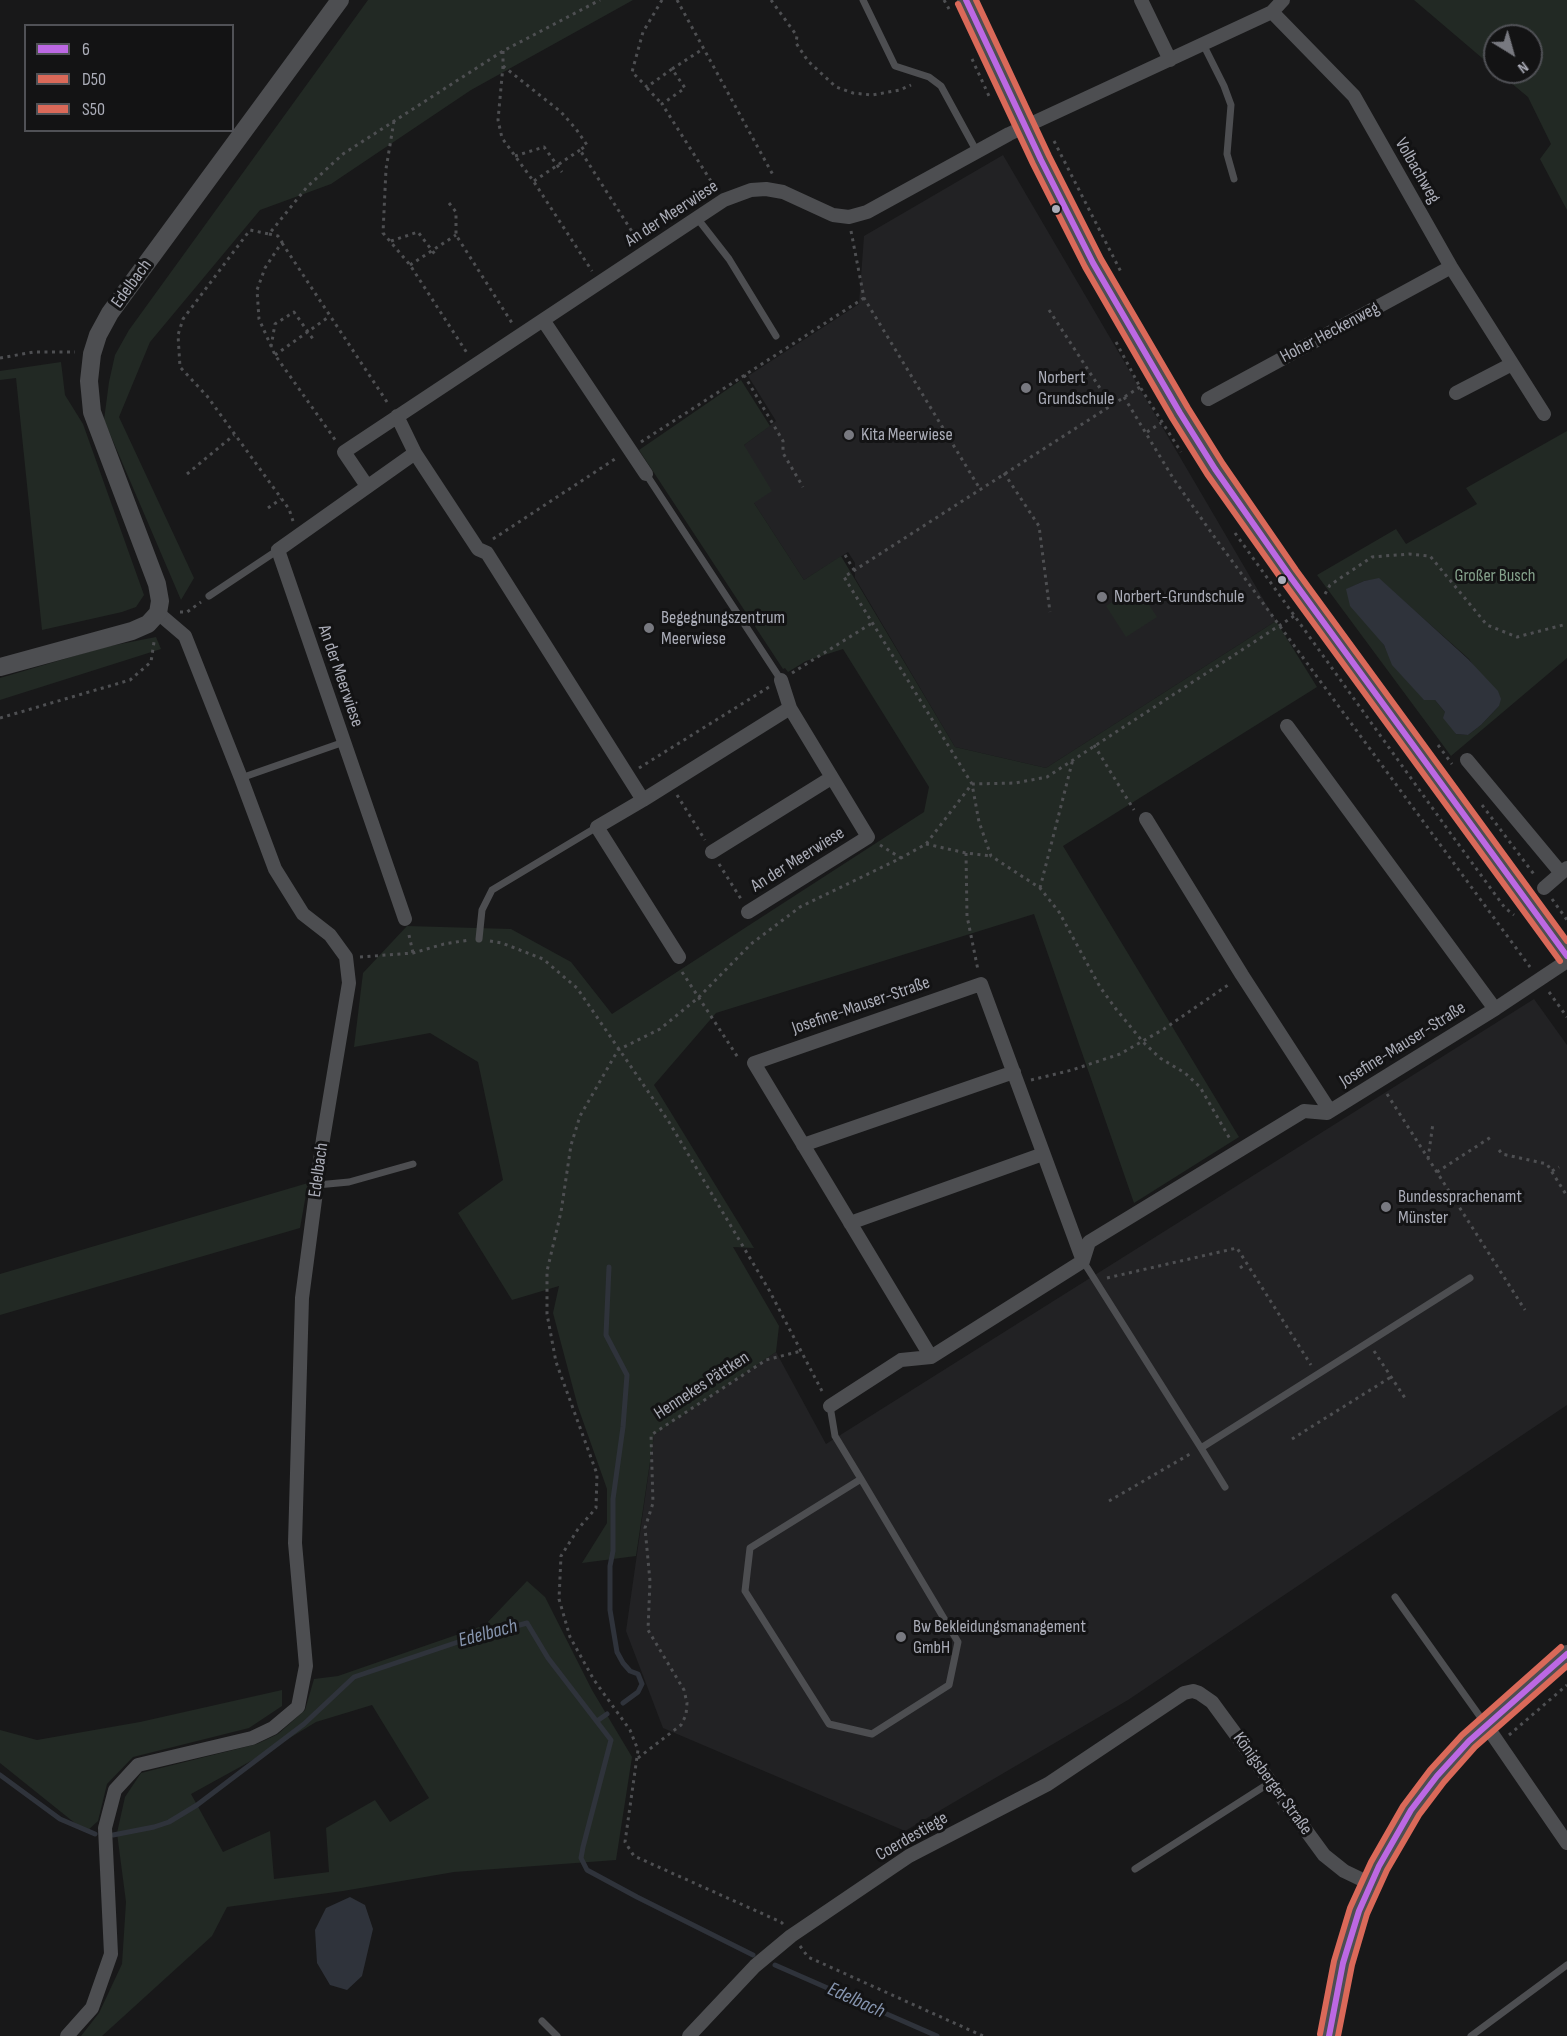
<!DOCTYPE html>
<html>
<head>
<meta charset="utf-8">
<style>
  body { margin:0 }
  #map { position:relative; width:1567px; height:2036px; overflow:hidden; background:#181819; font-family:"Sofia Sans Condensed",sans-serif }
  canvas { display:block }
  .legend { position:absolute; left:24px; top:24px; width:210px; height:108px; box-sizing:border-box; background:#131314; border:2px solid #505156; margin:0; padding:8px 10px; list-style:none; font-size:18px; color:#abadb8 }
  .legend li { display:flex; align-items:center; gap:12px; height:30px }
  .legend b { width:30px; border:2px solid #505156 }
  .north { position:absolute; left:1483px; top:24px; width:60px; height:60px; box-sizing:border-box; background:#131314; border:2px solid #505156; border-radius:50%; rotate:143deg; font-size:16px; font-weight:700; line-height:24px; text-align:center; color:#abadb8 }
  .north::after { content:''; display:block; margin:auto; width:21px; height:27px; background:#787980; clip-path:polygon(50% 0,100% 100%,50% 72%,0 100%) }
</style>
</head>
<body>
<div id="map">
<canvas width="1567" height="2036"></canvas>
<ul class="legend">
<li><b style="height:8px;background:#bc68e3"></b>6</li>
<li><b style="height:8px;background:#da6959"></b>D50</li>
<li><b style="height:8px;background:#da6959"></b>S50</li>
</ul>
<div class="north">N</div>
</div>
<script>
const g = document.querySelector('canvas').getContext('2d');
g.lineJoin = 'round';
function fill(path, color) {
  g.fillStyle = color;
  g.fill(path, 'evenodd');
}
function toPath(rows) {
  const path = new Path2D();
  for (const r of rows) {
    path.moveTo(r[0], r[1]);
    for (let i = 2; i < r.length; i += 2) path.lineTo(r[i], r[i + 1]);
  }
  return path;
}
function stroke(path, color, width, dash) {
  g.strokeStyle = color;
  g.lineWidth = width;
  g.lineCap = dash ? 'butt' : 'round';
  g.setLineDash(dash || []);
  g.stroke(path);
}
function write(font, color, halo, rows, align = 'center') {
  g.font = font + ' "Sofia Sans Condensed",sans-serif';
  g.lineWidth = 6;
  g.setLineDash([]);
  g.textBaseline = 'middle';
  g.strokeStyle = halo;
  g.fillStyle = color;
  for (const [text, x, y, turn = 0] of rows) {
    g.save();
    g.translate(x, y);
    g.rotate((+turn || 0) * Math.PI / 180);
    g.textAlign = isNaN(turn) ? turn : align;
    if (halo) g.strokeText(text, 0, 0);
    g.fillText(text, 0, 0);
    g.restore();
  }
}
const built = toPath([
  [1003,155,1276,621,1046,768,955,747,855,578,855,563,848,552,804,580,754,503,744,445,776,421,748,376,859,304,864,236],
  [1534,999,1567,1045,1567,1405,1128,1700,905,1831,663,1728,626,1631,654,1435,776,1352,826,1444]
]);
const green = toPath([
  [368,0,633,0,471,90,331,184,260,210,150,342,119,417,194,578,181,600,104,420,109,382,115,355,129,330],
  [1414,0,1567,0,1567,210,1540,159,1551,144,1528,97,1498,72,1531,72,1531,36,1495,36,1495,69],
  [61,362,65,395,83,424,144,595,136,607,122,612,42,630,16,378,0,380,0,371],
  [741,380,770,426,744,445,772,491,754,503,804,580,841,556,955,747,1046,768,1276,621,1317,687,1063,846,1239,1137,1134,1203,1034,914,716,1013,654,1085,754,1248,733,1247,779,1326,776,1352,654,1435,636,1556,582,1563,607,1523,607,1489,578,1407,553,1313,559,1286,512,1300,458,1213,503,1180,478,1062,430,1033,354,1047,363,973,407,926,511,929,571,962,612,1014,924,812,929,787,843,649,806,661,788,672,785,668,783,669,639,450],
  [1567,431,1567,658,1451,756,1317,575,1396,529,1406,544,1477,504,1466,488],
  [1379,579,1469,659,1499,706,1481,725,1468,735,1456,734,1445,712,1435,700,1424,699,1393,665,1384,645,1347,589,1364,581],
  [1137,586,1157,617,1126,637,1106,606],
  [156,637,161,649,0,700,0,678,105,647],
  [308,1183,300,1228,0,1315,0,1274],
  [527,1581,545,1597,592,1690,632,1757,616,1860,454,1872,343,1891,227,1907,212,1936,102,2036,81,2036,99,2013,122,1964,126,1902,117,1833,125,1797,141,1773,257,1744,278,1734,305,1710,314,1679,338,1676,485,1625],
  [372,1705,429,1798,390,1822,375,1800,326,1828,329,1872,274,1879,270,1831,223,1852,191,1794,260,1756,316,1722],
  [282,1690,282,1706,249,1728,133,1757,107,1784,98,1821,86,1832,0,1763,0,1730,37,1740,140,1722]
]);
const water = toPath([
  [1379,578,1468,659,1498,691,1501,699,1499,706,1481,725,1468,735,1456,734,1443,718,1445,712,1435,700,1424,700,1392,665,1384,645,1350,606,1346,589,1364,581],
  [350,1897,365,1905,373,1929,362,1976,347,1990,330,1985,317,1963,315,1930,326,1908]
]);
const stream = toPath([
  [609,1267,606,1335,627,1375,623,1427,613,1499,613,1551,610,1566,610,1610,617,1652,623,1663,630,1671,638,1674,642,1684,638,1692,623,1703],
  [597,1721,607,1714],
  [0,1775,60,1819,95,1834],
  [113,1835,154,1827,169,1822,197,1805,304,1724,354,1677,461,1641,527,1623,548,1658,611,1740,583,1847,581,1858,587,1870,637,1897,753,1955],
  [775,1965,937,2036]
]);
const path = toPath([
  [662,0,643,32,632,72,647,87,672,69,685,88,662,104,716,189],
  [677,0,773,175],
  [771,0,797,36,796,43,808,61,836,87,853,93,872,95,900,90,911,85],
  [944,0,949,9],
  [503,51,503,66,561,112,576,129,587,145,580,150,638,241],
  [972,59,989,96],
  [503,66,498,120,502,138,534,182,592,271],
  [672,69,703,49],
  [647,88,662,104],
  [394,121,386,169,383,233,410,265,467,353],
  [1054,141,1121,272],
  [515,156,544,147,562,172],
  [534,181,580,150],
  [449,203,456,212,456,235,512,323],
  [851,231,864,298,980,489],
  [269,234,278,236,282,242,265,268,257,290,259,319,275,355,336,441],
  [391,241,418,232,437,257],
  [282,243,389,405],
  [410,265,456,235],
  [1049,310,1111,405],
  [1116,342,1140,387,1181,452],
  [271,347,275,324,294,312,313,339],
  [275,355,330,316],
  [0,358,34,352,75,352],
  [744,375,783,441,783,453,803,487],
  [1140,387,844,577,972,784,979,822,991,856,1040,888,1059,912,1100,987,1116,1009,1143,1042,1160,1058,1185,1073,1200,1087,1230,1139],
  [1124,397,1173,478,1213,535,1530,967],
  [1147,432,1161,423],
  [641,442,864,298],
  [1004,473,1039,526,1050,612],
  [187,474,234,435],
  [268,508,281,499],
  [293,521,289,509,207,396,180,367,178,335,183,319,250,230,269,234,307,187,343,154,503,51,600,0],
  [1235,533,1451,834,1505,908,1514,915],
  [493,539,618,457],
  [845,555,854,570],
  [1325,594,1330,585,1372,557,1409,554,1430,556,1487,625,1517,637,1567,624],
  [180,612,187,612,201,602],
  [792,673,872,623],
  [0,718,130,680,151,662,154,642],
  [1094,745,1134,810],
  [1438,745,1452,764],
  [639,768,769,687],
  [677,795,705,840],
  [1482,805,1536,877],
  [926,844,966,853,991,856],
  [880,845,901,858],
  [966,853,967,916,978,970],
  [719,864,741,899],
  [1040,888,1073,759],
  [1552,899,1567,920],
  [409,935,413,953],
  [490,941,502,943,543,959,577,988,669,1122,769,1290,823,1393],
  [360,957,413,953,444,944,469,940],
  [682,972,739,1059],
  [1549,992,1567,1017],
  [1031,1080,1072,1070,1120,1054,1164,1029,1231,983],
  [1387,1094,1525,1310],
  [1499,1150,1502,1154,1547,1164,1567,1196],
  [1428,1159,1433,1123],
  [1552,1171,1559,1167],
  [1437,1172,1491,1137],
  [1240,1268,1247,1263],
  [1107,1278,1237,1248,1311,1365],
  [1374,1351,1405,1398],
  [1292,1439,1391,1377],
  [1109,1501,1190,1454],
  [1509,1735,1567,1685],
  [638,1758,681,1725,686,1715,687,1703,684,1690,648,1630,650,1581,645,1528,653,1503,651,1435,766,1360,801,1351],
  [783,1924,781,1922,634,1856,625,1842,638,1750,630,1730,594,1680,570,1637,559,1599,561,1556,578,1529,596,1508,597,1474,556,1362,547,1314,547,1271,561,1212,571,1145,580,1116,618,1050,660,1029,698,998,751,944,800,907,901,858,926,844,972,784,1015,783,1047,777,1294,616],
  [800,1946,808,1957,983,2036]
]);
const service = toPath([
  [863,0,895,66,929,77,941,86,977,152],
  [1203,44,1224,86,1231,105,1227,154,1234,179],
  [697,218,729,259,776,336],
  [646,474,781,680],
  [209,596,278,550],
  [241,778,344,742],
  [479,939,482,910,492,890,597,827],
  [317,1185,349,1182,413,1164],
  [1083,1261,1201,1448,1470,1278],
  [830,1406,835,1436,861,1479,958,1642,949,1685,872,1734,829,1724,745,1591,750,1548,861,1479],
  [1201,1448,1225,1487],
  [1395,1597,1486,1725],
  [1135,1869,1271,1782],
  [542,2021,557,2036],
  [1471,2036,1567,1965]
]);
const minor = toPath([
  [1141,0,1170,60],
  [1272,12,1283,0],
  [543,320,646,474],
  [1456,393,1512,364],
  [1208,399,1451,267],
  [397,416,415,453,278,550,405,919],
  [415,453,478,549,487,553,643,800,597,827,679,957],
  [367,486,344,452,724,200,751,190,766,189,783,192,833,215,849,217,867,212,1009,134,1272,12,1354,96,1451,267,1544,414],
  [781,680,790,708],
  [1287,726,1495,1009],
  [1467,760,1561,873],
  [643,800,790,708,868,837,748,912],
  [1146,819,1242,975,1330,1111],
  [712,852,831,778],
  [1544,888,1567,868],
  [803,1145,1014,1072],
  [850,1223,1043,1154],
  [931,1357,754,1063,981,984,1083,1261],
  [830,1406,901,1360,931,1357,1083,1261,1089,1242,1304,1111,1327,1113,1495,1009,1567,961],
  [1486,1725,1567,1843],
  [67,2036,92,2008,111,1954,105,1828,115,1790,138,1765,252,1738,273,1728,298,1707,306,1666,295,1543,302,1298,323,1139,349,983,346,957,330,935,303,914,275,869,241,778,185,636,158,613],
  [689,2036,755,1966,791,1936,909,1856,1048,1784,1184,1693,1193,1691,1199,1693,1212,1702,1324,1855,1344,1871,1371,1884]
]);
const tertiary = toPath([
  [966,0,1041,160,1093,263,1180,413,1215,469,1289,575,1567,956],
  [0,667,132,631,148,624,158,613,160,601,157,584,92,412,89,381,92,354,98,335,110,313,340,0],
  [1329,2036,1343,1963,1359,1911,1379,1866,1411,1810,1437,1776,1469,1741,1567,1654]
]);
const bus1 = toPath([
  [966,0,1041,160,1093,263,1180,413,1215,469,1289,575,1567,956],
  [1329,2036,1343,1963,1359,1911,1379,1866,1411,1810,1437,1776,1469,1741,1567,1654]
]);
const bus2 = toPath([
  [958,4,1033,164,1085,267,1172,418,1207,474,1282,580,1560,961],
  [1338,2036,1352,1965,1367,1914,1387,1870,1419,1815,1444,1782,1475,1747,1567,1666]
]);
const bus3 = toPath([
  [976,0,1049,156,1101,259,1188,408,1223,464,1296,570,1567,941],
  [1320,2034,1334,1961,1350,1908,1371,1862,1403,1806,1430,1770,1462,1735,1561,1647]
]);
const markers = [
  [1056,209,5,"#abadb8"],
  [1026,388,6,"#787980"],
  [849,435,6,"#787980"],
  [1282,580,5,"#abadb8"],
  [1102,597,6,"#787980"],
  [649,628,6,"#787980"],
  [1386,1207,6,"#787980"],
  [901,1637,6,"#787980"]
];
const streetNames = [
  ["Volbachweg",1417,171,60],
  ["An der Meerwiese",672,214,-33],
  ["Edelbach",132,284,-54],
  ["Hoher Heckenweg",1330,333,-28],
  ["An der Meerwiese",340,676,71],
  ["An der Meerwiese",798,860,-32],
  ["Josefine-Mauser-Straße",861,1006,-19],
  ["Josefine-Mauser-Straße",1403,1045,-32],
  ["Edelbach",319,1170,-82],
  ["Hennekes Pättken",702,1386,-33],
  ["Königsberger Straße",1272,1784,54],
  ["Coerdestiege",912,1837,-30]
];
const poiNames = [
  ["Norbert",1038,378],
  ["Grundschule",1038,399],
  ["Kita Meerwiese",861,435],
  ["Norbert-Grundschule",1114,597],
  ["Begegnungszentrum",661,618],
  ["Meerwiese",661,639],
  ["Bundessprachenamt",1398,1197],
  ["Münster",1398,1218],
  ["Bw Bekleidungsmanagement",913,1627],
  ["GmbH",913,1648]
];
const parkNames = [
  ["Großer Busch",1495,576]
];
const waterNames = [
  ["Edelbach",488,1634,-15],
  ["Edelbach",856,2001,24]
];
fill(built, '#222224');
fill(green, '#222924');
fill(water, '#2f333b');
stroke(stream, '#2f333b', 5);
stroke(path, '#4e4f52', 3, [3, 4.5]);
stroke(service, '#4d4e51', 7);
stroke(minor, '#4d4e51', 14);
stroke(tertiary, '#4d4e51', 18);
stroke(bus1, '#bc68e3', 6);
stroke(bus2, '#da6959', 6);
stroke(bus3, '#da6959', 6);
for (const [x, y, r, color] of markers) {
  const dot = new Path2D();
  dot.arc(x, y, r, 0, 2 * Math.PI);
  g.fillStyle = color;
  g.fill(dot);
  stroke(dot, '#131314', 2);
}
write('18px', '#abadb8', '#131314', streetNames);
write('18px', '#abadb8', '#131314', poiNames, 'left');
write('18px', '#84a18b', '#131314', parkNames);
write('italic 20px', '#8695af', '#131314', waterNames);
</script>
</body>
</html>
